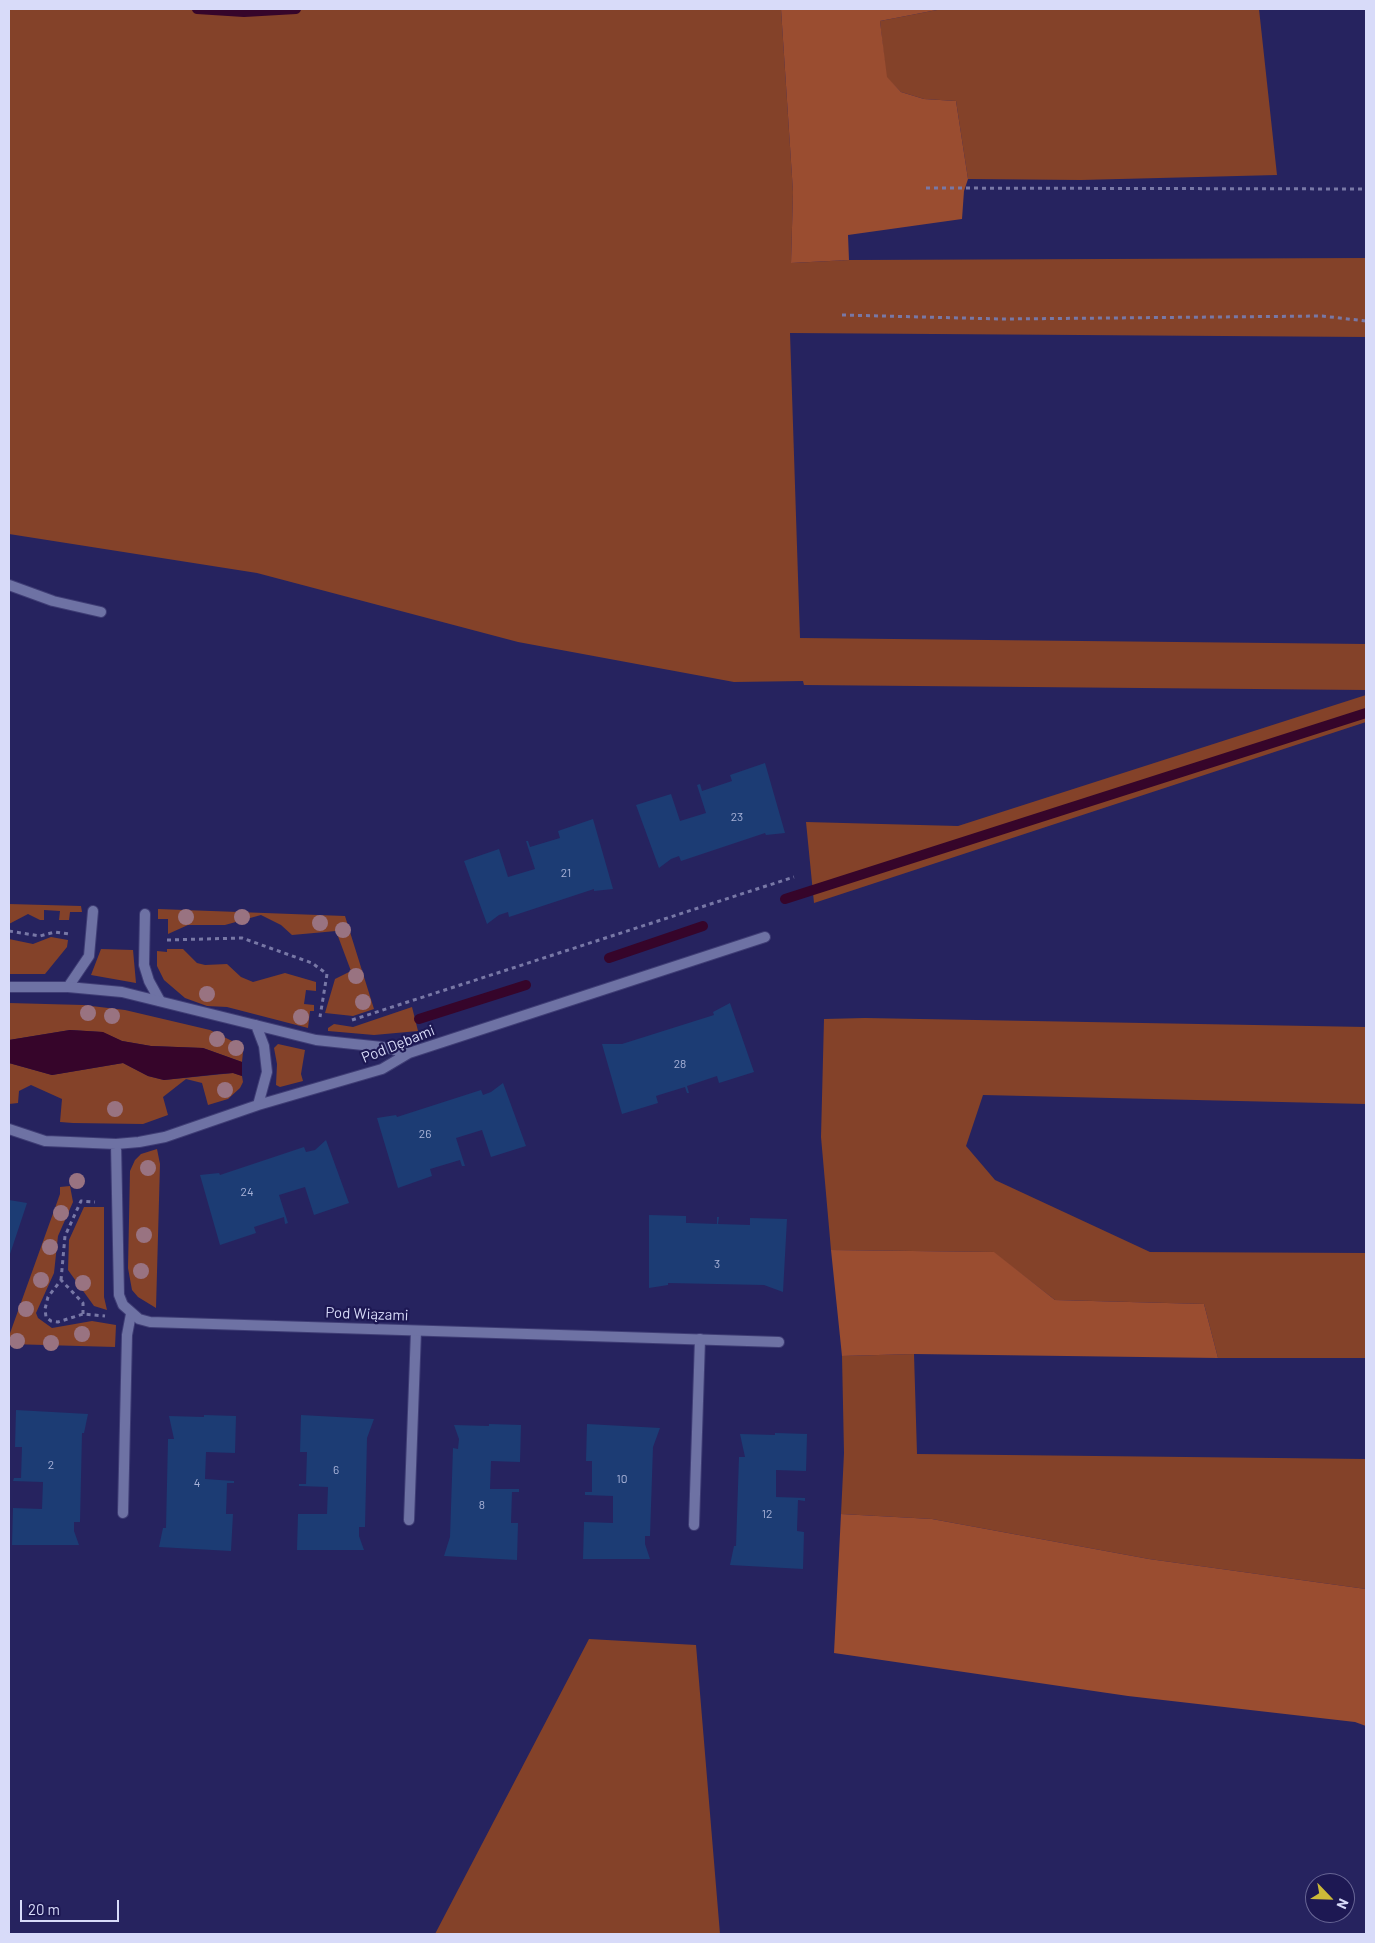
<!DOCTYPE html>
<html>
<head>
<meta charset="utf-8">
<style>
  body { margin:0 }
  #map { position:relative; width:1375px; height:1943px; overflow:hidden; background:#26235f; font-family:Barlow,sans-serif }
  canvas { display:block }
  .frame { position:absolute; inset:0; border:10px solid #d8dbf9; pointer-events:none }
  .north { position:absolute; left:1305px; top:1873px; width:50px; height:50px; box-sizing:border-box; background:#1d1853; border:1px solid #686695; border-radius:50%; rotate:114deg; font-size:14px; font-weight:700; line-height:20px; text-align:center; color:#d8dbf9 }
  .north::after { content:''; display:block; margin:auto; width:18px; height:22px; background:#ccb938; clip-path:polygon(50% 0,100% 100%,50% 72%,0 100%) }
  .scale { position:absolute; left:20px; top:1900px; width:99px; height:22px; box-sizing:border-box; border:2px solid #d8dbf9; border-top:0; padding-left:6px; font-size:15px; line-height:18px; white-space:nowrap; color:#d8dbf9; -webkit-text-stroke:4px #1d1853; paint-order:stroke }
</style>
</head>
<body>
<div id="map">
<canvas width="1375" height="1943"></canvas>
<div class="frame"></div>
<div class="north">N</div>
<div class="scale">20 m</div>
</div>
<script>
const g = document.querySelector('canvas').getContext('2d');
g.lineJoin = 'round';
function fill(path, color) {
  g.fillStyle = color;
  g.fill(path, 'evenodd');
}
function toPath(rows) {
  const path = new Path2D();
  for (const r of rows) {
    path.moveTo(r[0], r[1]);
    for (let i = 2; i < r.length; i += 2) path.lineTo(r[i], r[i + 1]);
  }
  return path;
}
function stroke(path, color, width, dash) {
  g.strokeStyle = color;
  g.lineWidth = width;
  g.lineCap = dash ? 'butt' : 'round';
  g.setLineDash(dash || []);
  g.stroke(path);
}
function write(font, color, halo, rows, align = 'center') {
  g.font = font + ' Barlow,sans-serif';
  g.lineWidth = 4.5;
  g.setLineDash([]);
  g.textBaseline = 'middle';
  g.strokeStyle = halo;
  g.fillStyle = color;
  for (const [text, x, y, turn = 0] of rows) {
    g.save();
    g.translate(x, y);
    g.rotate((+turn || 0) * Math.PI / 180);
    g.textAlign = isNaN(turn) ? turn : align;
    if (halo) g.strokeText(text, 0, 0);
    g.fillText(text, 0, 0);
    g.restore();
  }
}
const green = toPath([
  [9,9,781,9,793,192,791,263,849,260,1366,258,1366,337,790,333,800,638,1366,644,1366,690,804,685,803,681,734,682,518,642,257,573,9,534],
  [942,9,1259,9,1277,175,1081,180,968,179,956,101,924,99,901,92,886,77,880,21],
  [1366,695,1366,722,814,903,806,822,958,826],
  [9,904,81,906,82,912,70,912,69,920,59,920,60,911,44,910,44,920,40,920,28,914,9,924],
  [158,909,345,916,374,1009,353,1016,325,1013,335,979,351,971,336,931,292,935,281,925,261,915,225,925,188,925,168,934,168,919,158,919],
  [51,937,68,940,67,947,45,974,9,974,9,939,33,944],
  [101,949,133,950,136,983,91,975],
  [167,949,183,949,197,963,205,965,227,964,241,977,253,982,285,973,316,982,316,991,306,990,304,1004,314,1005,314,1011,310,1011,308,1028,227,1007,207,1006,185,998,164,980,157,966,157,951,167,952],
  [9,1003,83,1005,125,1010,210,1030,240,1045,243,1052,242,1062,203,1048,151,1046,122,1041,102,1032,70,1030,9,1040],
  [412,1007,418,1031,374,1035,328,1031,328,1028,334,1024,353,1027],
  [865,1018,1366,1027,1366,1104,983,1095,966,1146,995,1180,1150,1252,1366,1253,1366,1358,1218,1358,1204,1304,1055,1300,993,1252,831,1250,821,1137,824,1019],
  [278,1044,305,1050,301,1074,303,1081,280,1087,276,1085,277,1064,274,1048],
  [9,1063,52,1075,123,1063,148,1076,164,1080,233,1073,242,1076,243,1082,240,1088,228,1099,208,1105,202,1083,186,1079,163,1097,168,1115,143,1124,73,1123,60,1122,62,1099,31,1085,19,1091,18,1103,9,1104],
  [157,1149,160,1164,156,1308,138,1297,132,1290,128,1268,130,1171,135,1160,141,1154],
  [70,1186,73,1202,58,1236,54,1273,36,1313,38,1318,52,1328,92,1321,116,1325,115,1347,9,1344,9,1336,60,1194,60,1187],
  [84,1207,104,1207,104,1297,107,1310,94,1306,68,1270,69,1240],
  [914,1354,917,1454,1366,1459,1366,1589,1149,1559,932,1519,841,1514,844,1453,842,1356],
  [589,1639,696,1645,720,1934,435,1934]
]);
const forest = toPath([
  [781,9,942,9,880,21,887,77,901,92,924,99,956,101,968,179,964,191,962,219,848,235,849,260,791,263,793,192],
  [831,1250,994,1252,1055,1300,1204,1304,1218,1358,914,1354,842,1356],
  [841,1514,932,1519,1149,1559,1366,1589,1366,1726,1355,1722,1128,1696,834,1653]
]);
const water = toPath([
  [70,1030,103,1032,122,1041,151,1046,203,1048,242,1062,242,1076,233,1073,219,1074,164,1080,148,1076,123,1063,52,1075,9,1063,9,1040]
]);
const stream = toPath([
  [197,9,244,12,296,9],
  [785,899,1366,713],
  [609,958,703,926],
  [419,1019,526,985]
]);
const building = toPath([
  [765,763,785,833,766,835,765,833,681,861,679,856,671,859,659,868,636,805,671,794,680,821,706,813,697,785,700,784,702,791,732,781,730,775],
  [593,819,613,889,594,891,594,889,509,917,508,912,499,915,487,924,464,861,499,849,508,877,535,869,526,841,528,841,530,847,560,838,558,831],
  [730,1003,754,1072,719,1083,717,1076,687,1086,689,1093,687,1093,685,1087,659,1095,656,1096,658,1103,622,1114,602,1044,622,1044,714,1015,713,1012],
  [503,1083,526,1146,491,1157,482,1130,456,1138,465,1166,462,1166,460,1160,430,1169,432,1176,398,1188,377,1118,396,1115,397,1117,481,1090,483,1095,491,1092],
  [326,1140,349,1203,314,1215,305,1187,279,1195,288,1223,285,1224,284,1217,254,1227,256,1233,220,1245,200,1175,219,1173,220,1175,304,1147,306,1152,315,1150],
  [9,1200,27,1203,9,1257],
  [649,1215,686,1216,686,1223,689,1223,717,1224,717,1217,719,1217,718,1224,750,1225,750,1218,787,1219,783,1292,764,1285,668,1283,668,1285,649,1288],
  [16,1410,88,1414,84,1433,82,1433,80,1522,74,1522,74,1531,79,1545,12,1545,13,1508,42,1509,43,1482,13,1481,14,1478,21,1478,22,1447,15,1447],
  [204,1415,236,1416,235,1453,206,1452,205,1479,234,1481,234,1483,227,1483,226,1514,233,1514,231,1551,159,1547,163,1528,166,1528,168,1439,174,1439,169,1416,204,1417],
  [301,1415,374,1419,367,1438,365,1527,359,1527,359,1536,364,1550,297,1550,298,1514,327,1514,328,1487,299,1486,299,1484,306,1484,307,1452,300,1452],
  [489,1424,521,1425,520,1462,491,1461,490,1489,519,1489,519,1492,512,1492,511,1523,518,1523,517,1560,444,1556,450,1537,453,1448,458,1449,459,1439,454,1425,489,1426],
  [587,1424,660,1428,653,1447,650,1536,645,1536,645,1544,650,1559,583,1559,584,1522,613,1523,613,1496,585,1495,585,1492,592,1492,592,1461,586,1461],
  [775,1433,807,1434,806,1471,776,1470,776,1497,805,1498,805,1501,798,1500,797,1529,797,1531,804,1532,803,1569,730,1565,734,1546,736,1546,739,1457,745,1457,740,1434,775,1435]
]);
const path = toPath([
  [926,188,1366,189],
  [842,315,1002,319,1322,316,1366,321],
  [9,931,40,936,55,932,69,934],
  [167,940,242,938,312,963,327,974,320,1017],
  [352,1020,794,877],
  [61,1280,65,1236,81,1201,95,1202],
  [83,1314,83,1303,61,1280,48,1297,45,1309,46,1317,51,1321,58,1322,83,1314,105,1316]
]);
const service = toPath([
  [9,585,53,601,101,612],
  [145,914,144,965,149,981,160,1001],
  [68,987,89,956,93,911],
  [123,1513,127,1335,131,1314],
  [409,1520,416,1331],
  [694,1525,700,1339]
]);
const minor = toPath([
  [9,987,68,987,122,992,316,1040,382,1047,409,1053],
  [256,1025,264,1046,267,1072,258,1105],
  [9,1129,45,1141,70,1142,116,1144,139,1142,165,1137,258,1105,382,1069,409,1053,765,937],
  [116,1144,119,1295,123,1305,139,1319,150,1322,779,1342]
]);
const trees = [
  [186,917],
  [242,917],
  [320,923],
  [343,930],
  [356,976],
  [207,994],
  [363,1002],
  [88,1013],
  [112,1016],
  [301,1017],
  [217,1039],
  [236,1048],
  [225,1090],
  [115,1109],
  [148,1168],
  [77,1181],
  [61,1213],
  [144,1235],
  [50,1247],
  [141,1271],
  [41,1280],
  [83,1283],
  [26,1309],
  [82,1334],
  [17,1341],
  [51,1343]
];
const numberNames = [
  ["23",737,817],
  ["21",566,873],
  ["28",680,1064],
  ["26",425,1134],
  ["24",247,1192],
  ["3",717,1264],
  ["2",51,1465],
  ["6",336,1470],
  ["10",622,1479],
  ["4",197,1483],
  ["8",482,1505],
  ["12",767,1514]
];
const streetNames = [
  ["Pod Dębami",398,1044,-22],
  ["Pod Wiązami",367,1314,2]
];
fill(green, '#844229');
fill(forest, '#9a4d30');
fill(water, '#36052a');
stroke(stream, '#36052a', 10);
fill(building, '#1c3c74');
stroke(service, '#3f3d75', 12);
stroke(minor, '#3f3d75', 12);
stroke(path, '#7878a6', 3, [4, 4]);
stroke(service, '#6e72a4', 10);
stroke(minor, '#6e72a4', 10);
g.fillStyle = '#997381';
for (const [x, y] of trees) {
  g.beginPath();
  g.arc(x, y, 8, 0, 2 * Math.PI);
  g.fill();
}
write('12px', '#a9b3d8', null, numberNames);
write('15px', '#d8dbf9', '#1d1853', streetNames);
</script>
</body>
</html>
